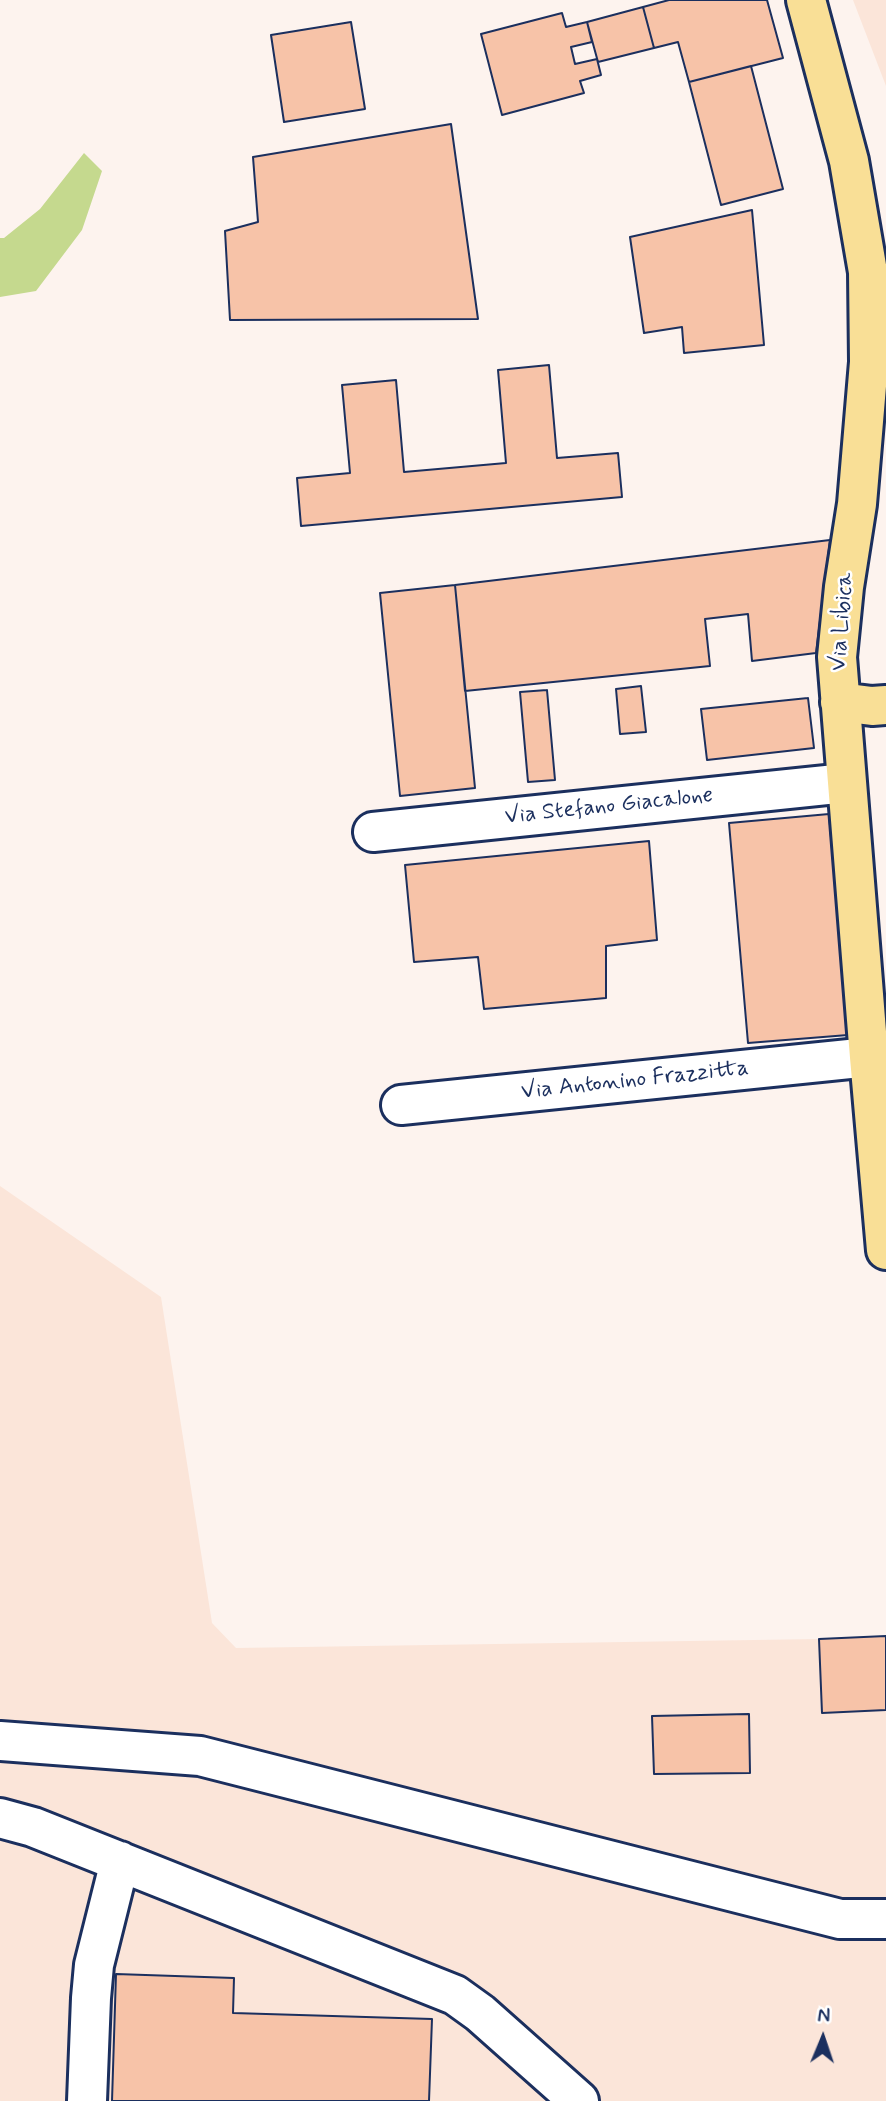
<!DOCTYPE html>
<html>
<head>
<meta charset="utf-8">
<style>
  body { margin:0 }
  #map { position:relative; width:886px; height:2101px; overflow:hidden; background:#fdf3ee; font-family:Mynerve,sans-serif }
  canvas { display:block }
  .north { position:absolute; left:788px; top:2003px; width:70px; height:70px; -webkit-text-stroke:5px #fff; paint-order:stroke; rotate:2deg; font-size:19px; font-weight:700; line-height:28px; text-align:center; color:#1b2f5e }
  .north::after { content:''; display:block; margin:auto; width:24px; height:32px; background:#1b2f5e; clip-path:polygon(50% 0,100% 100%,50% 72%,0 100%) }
</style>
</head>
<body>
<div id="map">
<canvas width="886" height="2101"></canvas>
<div class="north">N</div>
</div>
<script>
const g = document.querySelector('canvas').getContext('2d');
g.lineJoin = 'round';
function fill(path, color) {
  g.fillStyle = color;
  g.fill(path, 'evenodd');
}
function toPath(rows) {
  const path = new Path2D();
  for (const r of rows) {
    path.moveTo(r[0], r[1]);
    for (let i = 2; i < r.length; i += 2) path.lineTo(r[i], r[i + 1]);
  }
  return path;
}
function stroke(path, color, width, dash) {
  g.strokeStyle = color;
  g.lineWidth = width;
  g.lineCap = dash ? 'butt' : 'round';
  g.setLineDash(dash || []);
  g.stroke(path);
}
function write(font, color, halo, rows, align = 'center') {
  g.font = font + ' Mynerve,sans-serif';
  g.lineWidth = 5;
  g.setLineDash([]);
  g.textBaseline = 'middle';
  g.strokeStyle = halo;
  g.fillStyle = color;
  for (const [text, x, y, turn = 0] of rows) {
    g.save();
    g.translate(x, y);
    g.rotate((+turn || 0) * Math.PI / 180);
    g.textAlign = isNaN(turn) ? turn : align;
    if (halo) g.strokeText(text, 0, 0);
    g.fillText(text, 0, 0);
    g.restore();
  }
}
const built = toPath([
  [853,0,886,0,886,86],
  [0,1186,161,1297,212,1623,236,1648,819,1639,886,1636,886,2101,0,2101]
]);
const green = toPath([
  [84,153,102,171,82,230,36,291,0,297,0,238,4,238,40,209]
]);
const building = toPath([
  [669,0,767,0,783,58,689,82,678,42,654,48,643,7,669,0],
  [643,7,654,48,598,62,587,22,643,7],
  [562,13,566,27,587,22,592,42,571,47,575,64,597,59,601,75,580,81,584,93,502,115,481,34,562,13],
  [351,22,365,109,284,122,271,35,351,22],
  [751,66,783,189,721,205,689,82,751,66],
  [451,124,478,319,230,320,225,231,258,222,253,157,451,124],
  [752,210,764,345,684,353,682,327,644,333,630,237,752,210],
  [549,365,557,458,618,453,622,497,301,526,297,478,350,473,342,385,396,380,404,472,506,463,498,370,549,365],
  [830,540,816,653,752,661,748,614,705,619,710,666,465,691,455,585,830,540],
  [455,585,475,788,400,796,380,593,455,585],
  [641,686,646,732,620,734,616,689,641,686],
  [547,690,555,780,528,782,520,692,547,690],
  [808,698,814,748,707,760,701,709,808,698],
  [829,814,848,1035,748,1043,729,823,829,814],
  [649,841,657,940,606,946,606,998,484,1009,478,957,414,962,405,865,649,841],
  [886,1636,886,1710,822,1713,819,1639,886,1636],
  [749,1714,750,1773,654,1774,652,1716,749,1714],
  [116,1974,234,1978,233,2013,432,2019,429,2101,112,2101,116,1974]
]);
const minor = toPath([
  [373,832,846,783],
  [401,1105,869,1057],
  [0,1741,200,1756,840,1919,886,1919],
  [0,1818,33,1827,455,1995,480,2013,579,2101],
  [87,2101,91,1998,94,1965,120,1861]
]);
const major = toPath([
  [806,0,849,161,868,272,869,362,857,504,844,587,837,657,869,1057,886,1250],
  [840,702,872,706,886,705]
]);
const streetNames = [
  ["Via Libica",843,622,-86],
  ["Via Stefano Giacalone",609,807,-6],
  ["Via Antonino Frazzitta",635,1081,-6]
];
fill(built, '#fbe5d9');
fill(green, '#c5d98e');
fill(building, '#f7c3a8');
stroke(building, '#1b2f5e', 2);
stroke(minor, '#1b2f5e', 44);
stroke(major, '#1b2f5e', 44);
stroke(minor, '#fff', 38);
stroke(major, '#f9df96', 38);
write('23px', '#1b2f5e', '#fff', streetNames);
</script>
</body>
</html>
